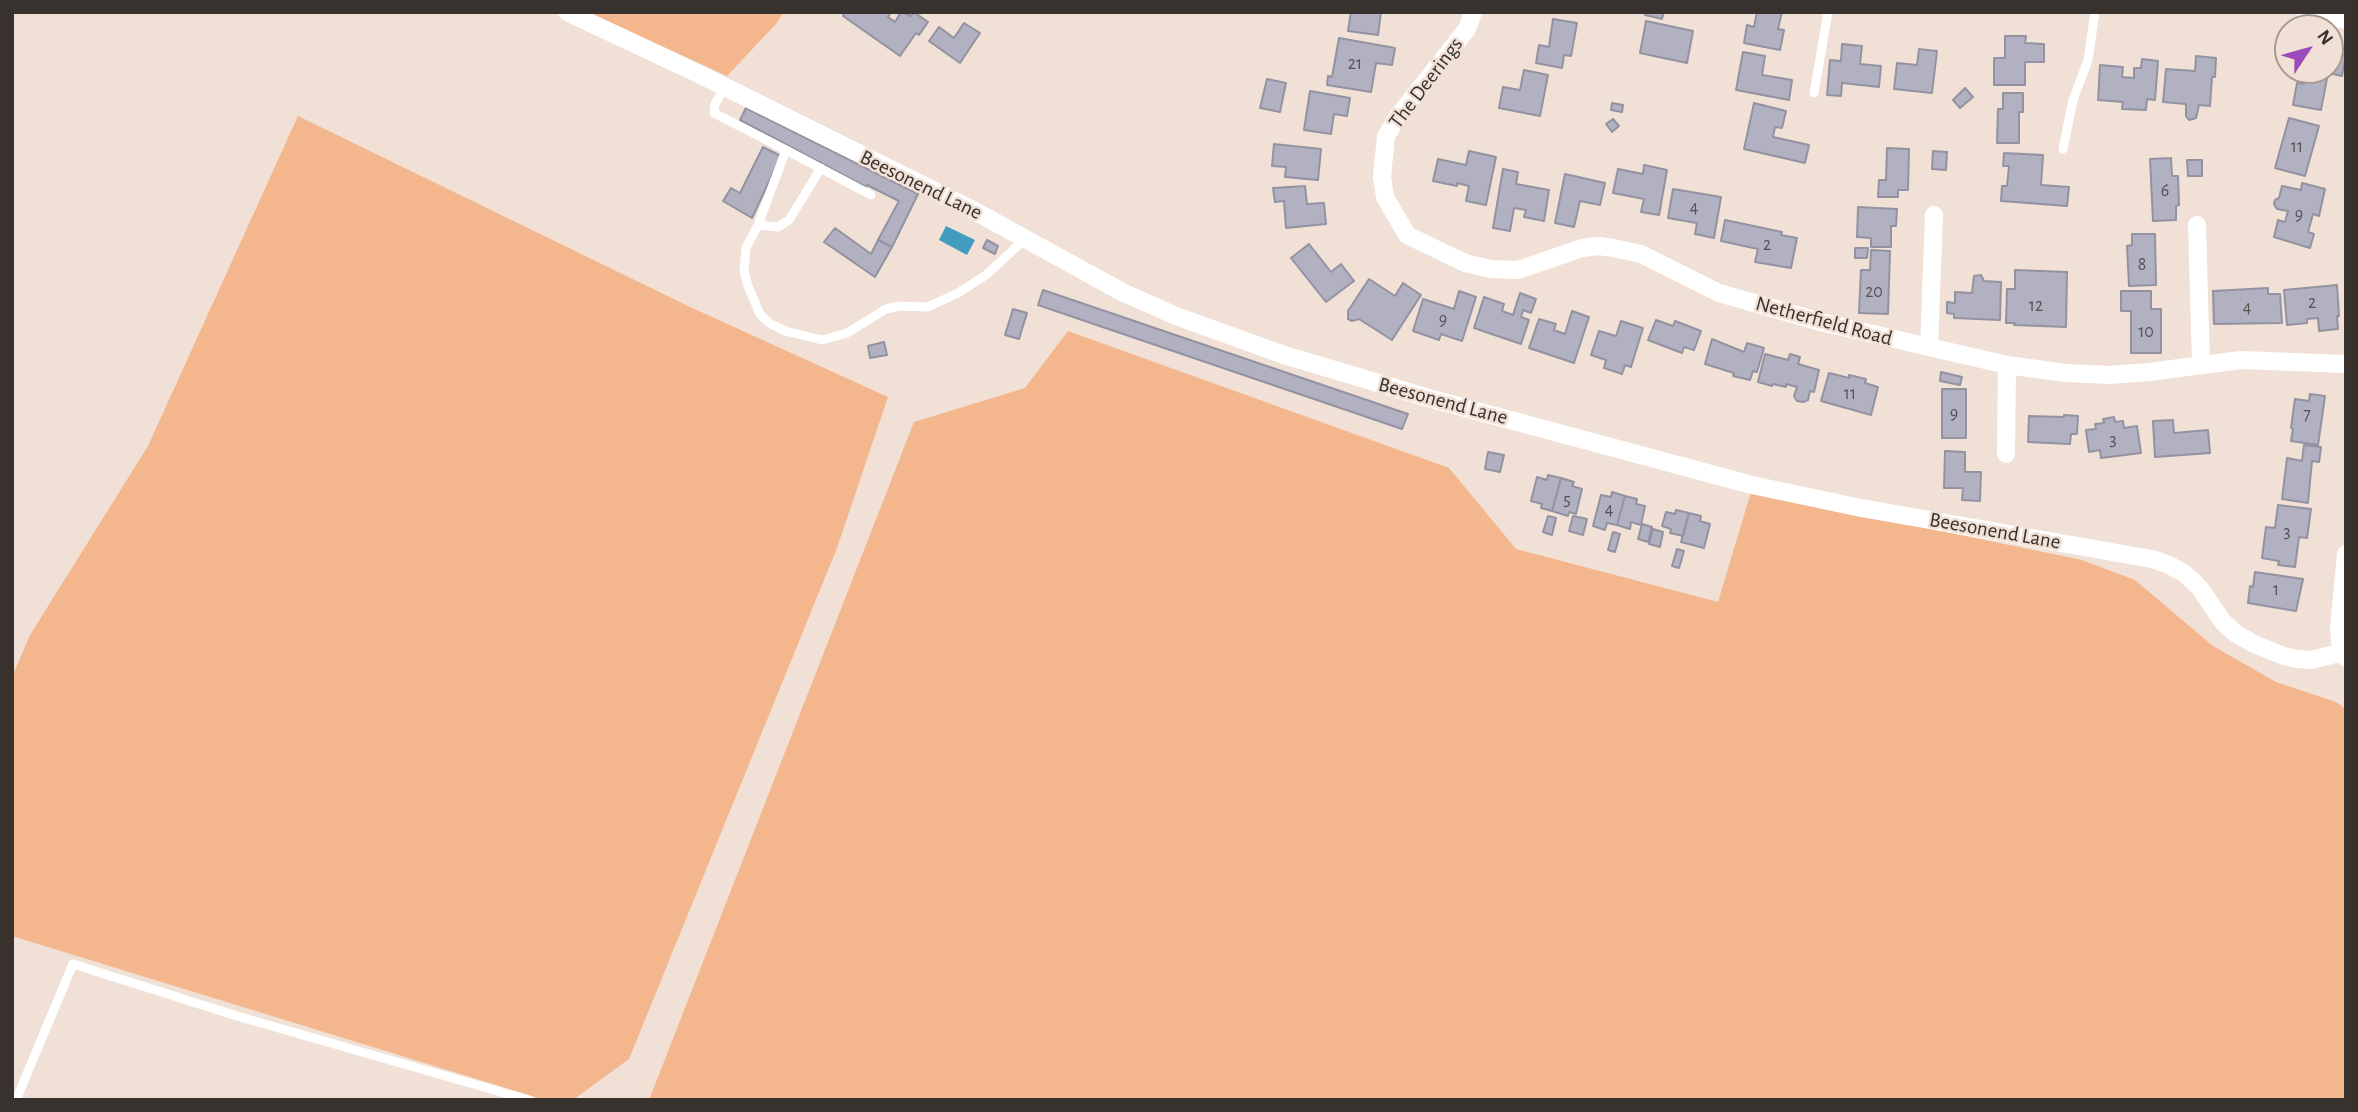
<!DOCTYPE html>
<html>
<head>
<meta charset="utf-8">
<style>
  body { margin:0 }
  #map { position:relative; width:2358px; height:1112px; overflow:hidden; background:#f1e0d5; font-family:"Alegreya Sans",sans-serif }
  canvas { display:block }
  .frame { position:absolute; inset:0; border:14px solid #38322e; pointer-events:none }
  .north { position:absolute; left:2274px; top:14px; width:70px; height:70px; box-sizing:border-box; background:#f1e0d5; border:2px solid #a79a92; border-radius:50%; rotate:54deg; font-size:19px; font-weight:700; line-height:28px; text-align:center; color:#38322e }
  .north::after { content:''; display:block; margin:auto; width:24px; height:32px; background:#9c4bbb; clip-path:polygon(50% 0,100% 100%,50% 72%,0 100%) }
</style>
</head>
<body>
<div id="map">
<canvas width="2358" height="1112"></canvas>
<div class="frame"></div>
<div class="north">N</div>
</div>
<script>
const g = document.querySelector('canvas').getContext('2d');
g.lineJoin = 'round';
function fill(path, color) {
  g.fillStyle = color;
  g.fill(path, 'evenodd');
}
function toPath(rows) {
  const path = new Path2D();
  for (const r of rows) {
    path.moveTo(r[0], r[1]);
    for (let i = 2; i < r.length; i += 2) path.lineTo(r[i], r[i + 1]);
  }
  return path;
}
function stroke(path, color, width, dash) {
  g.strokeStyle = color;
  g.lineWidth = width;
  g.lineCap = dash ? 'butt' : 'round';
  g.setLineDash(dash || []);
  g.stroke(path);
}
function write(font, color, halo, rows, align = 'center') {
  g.font = font + ' "Alegreya Sans",sans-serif';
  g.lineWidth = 5;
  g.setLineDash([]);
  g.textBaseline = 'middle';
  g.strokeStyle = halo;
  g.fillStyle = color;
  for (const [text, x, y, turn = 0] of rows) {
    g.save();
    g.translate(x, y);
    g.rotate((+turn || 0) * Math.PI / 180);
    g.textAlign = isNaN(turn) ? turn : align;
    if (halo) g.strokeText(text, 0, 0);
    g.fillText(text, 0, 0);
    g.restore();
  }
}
const green = toPath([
  [588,12,784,12,776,24,727,76],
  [298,116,688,306,888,397,837,548,629,1059,573,1100,545,1100,12,936,12,677,30,635,148,446],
  [1068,331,1449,468,1516,549,1718,602,1751,492,2082,560,2135,580,2213,646,2276,682,2336,702,2346,709,2346,1100,649,1100,914,422,1025,388]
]);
const water = toPath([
  [946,226,975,240,967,255,939,240]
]);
const building = toPath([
  [845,12,891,12,888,17,895,22,901,12,911,16,914,12,928,22,919,35,916,33,900,56,843,16,845,12],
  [1351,12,1381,12,1378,35,1348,31,1351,12],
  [1646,12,1664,12,1662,19,1645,15,1646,12],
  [1757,12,1782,12,1778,29,1784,30,1780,50,1744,43,1747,25,1754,27,1757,12],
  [1553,19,1577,23,1571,56,1564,55,1562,68,1536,63,1539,45,1549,47,1553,19],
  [1646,21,1693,31,1687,63,1640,53,1646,21],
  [964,23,980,33,960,63,929,41,939,27,954,38,964,23],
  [2005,36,2026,36,2025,43,2044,44,2044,62,2025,62,2025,85,1994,85,1994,58,2005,58,2005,36],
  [1339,38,1395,48,1392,65,1376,63,1371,92,1327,85,1328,76,1332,77,1339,38],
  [2330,42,2338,44,2336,53,2346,55,2342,76,2328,73,2321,110,2293,105,2297,83,2304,84,2307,70,2330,70,2330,42],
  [1842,44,1862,46,1860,64,1881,66,1879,87,1842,83,1841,96,1827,95,1830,60,1841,61,1842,44],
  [1919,49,1937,51,1932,93,1894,89,1897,63,1917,65,1919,49],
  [1743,52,1765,56,1762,75,1792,80,1789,100,1736,90,1743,52],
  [2196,56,2216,58,2215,77,2212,77,2210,106,2199,105,2196,118,2189,120,2186,116,2186,104,2163,102,2166,69,2195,71,2196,56],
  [2142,59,2158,61,2155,100,2147,99,2146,110,2122,109,2123,102,2098,100,2100,65,2123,67,2122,77,2134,78,2134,68,2141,68,2142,59],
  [1524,70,1548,75,1540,116,1499,108,1503,87,1520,90,1524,70],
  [1267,79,1286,83,1280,112,1260,108,1267,79],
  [1965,88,1973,97,1960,108,1953,100,1965,88],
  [1310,91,1350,98,1347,116,1334,114,1331,134,1304,130,1310,91],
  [2003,93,2023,93,2023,112,2019,112,2019,143,1997,143,1998,109,2003,109,2003,93],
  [1612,103,1623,105,1622,112,1611,110,1612,103],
  [1754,103,1786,111,1782,128,1775,127,1773,137,1809,145,1805,163,1744,149,1754,103],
  [746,108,918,194,892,247,878,240,899,201,867,185,866,187,740,120,746,108],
  [2289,118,2319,126,2305,176,2275,168,2289,118],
  [1613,119,1619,126,1612,132,1606,124,1613,119],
  [1274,144,1321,149,1318,180,1285,177,1286,167,1272,166,1274,144],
  [763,147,781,156,752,218,723,201,731,188,740,193,763,147],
  [1887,148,1909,149,1908,190,1898,190,1898,197,1878,197,1879,180,1886,180,1887,148],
  [1469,151,1496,157,1486,205,1466,201,1469,186,1457,183,1457,186,1433,181,1438,159,1466,165,1469,151],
  [1933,151,1947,152,1946,170,1932,169,1933,151],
  [2004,153,2043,155,2041,185,2069,187,2067,206,2001,201,2002,186,2007,186,2009,166,2003,166,2004,153],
  [2171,158,2172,176,2178,176,2179,205,2176,206,2176,220,2153,221,2150,159,2171,158],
  [2187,160,2202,160,2202,176,2188,176,2187,160],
  [1644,165,1667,170,1659,215,1641,212,1644,199,1613,193,1618,169,1643,174,1644,165],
  [1503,169,1518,172,1516,184,1549,190,1544,221,1524,217,1526,210,1514,208,1510,231,1493,228,1503,169],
  [1565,174,1605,183,1600,205,1580,201,1574,227,1555,223,1565,174],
  [2302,183,2325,189,2319,216,2313,214,2308,232,2314,234,2310,248,2274,237,2278,220,2285,222,2288,211,2277,209,2274,204,2275,200,2279,198,2282,186,2301,190,2302,183],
  [1305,186,1307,204,1324,203,1326,224,1286,228,1284,201,1275,202,1273,188,1305,186],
  [1673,189,1721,197,1714,238,1695,234,1697,223,1668,218,1673,189],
  [1858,207,1897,209,1896,226,1891,226,1891,247,1871,247,1871,238,1857,237,1858,207],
  [1725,220,1782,232,1781,235,1797,238,1791,268,1755,262,1758,249,1721,241,1725,220],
  [835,228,871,254,878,240,892,247,875,277,824,242,835,228],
  [2132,234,2155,234,2156,285,2129,286,2127,246,2132,245,2132,234],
  [987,240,998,246,995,254,983,248,987,240],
  [1309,244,1331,272,1341,264,1354,281,1326,302,1291,258,1309,244],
  [1855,248,1868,248,1867,258,1855,258,1855,248],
  [1871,250,1890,251,1888,314,1859,313,1861,270,1870,270,1871,250],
  [2015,270,2067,272,2066,327,2014,325,2015,323,2006,323,2007,289,2015,289,2015,270],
  [1981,275,1984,281,2001,282,2000,320,1954,318,1954,314,1947,313,1947,302,1955,303,1955,292,1972,293,1974,276,1981,275],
  [1369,279,1395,296,1403,283,1421,295,1392,340,1359,319,1352,321,1348,319,1348,311,1369,279],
  [2337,285,2339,316,2337,316,2338,329,2319,331,2318,318,2307,319,2307,323,2287,325,2284,290,2337,285],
  [2268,288,2268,294,2280,294,2282,323,2214,324,2213,291,2268,288],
  [1043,290,1408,414,1402,429,1038,305,1043,290],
  [1459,291,1476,297,1462,341,1441,334,1439,340,1413,331,1423,299,1454,309,1459,291],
  [2121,291,2151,291,2151,309,2161,309,2161,353,2131,353,2131,311,2121,311,2121,291],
  [1520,293,1536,299,1531,313,1523,310,1521,317,1529,320,1521,344,1474,328,1484,297,1504,304,1502,311,1513,315,1520,293],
  [1013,309,1027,313,1019,339,1005,335,1013,309],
  [1572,311,1589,317,1574,363,1529,348,1539,319,1556,324,1554,330,1565,334,1572,311],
  [1656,320,1673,326,1675,321,1701,331,1694,350,1684,347,1682,353,1648,340,1656,320],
  [1621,321,1643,328,1631,367,1625,365,1622,374,1604,368,1606,360,1591,355,1599,331,1616,336,1621,321],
  [1712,339,1744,352,1747,343,1764,348,1757,372,1753,371,1750,380,1733,376,1734,373,1705,364,1712,339],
  [884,342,887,355,870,358,868,346,884,342],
  [1765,354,1788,360,1790,354,1800,357,1798,364,1819,370,1814,392,1810,391,1808,400,1803,402,1797,401,1794,396,1797,387,1786,384,1786,387,1773,384,1772,386,1758,382,1765,354],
  [1941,372,1962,377,1960,385,1940,381,1941,372],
  [1829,373,1849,378,1849,375,1866,379,1865,383,1878,387,1871,415,1821,401,1829,373],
  [1942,389,1966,389,1966,438,1942,438,1942,389],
  [2310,394,2325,396,2318,445,2291,441,2293,429,2291,428,2295,399,2309,401,2310,394],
  [2064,415,2078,416,2077,434,2071,434,2070,444,2028,442,2029,416,2064,417,2064,415],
  [2114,417,2115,422,2123,421,2124,428,2137,426,2141,453,2101,458,2100,450,2089,452,2086,430,2096,429,2095,424,2104,423,2103,419,2114,417],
  [2173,420,2174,433,2208,430,2210,453,2155,457,2153,421,2173,420],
  [2304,445,2321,447,2319,462,2312,461,2308,503,2282,499,2287,458,2302,461,2304,445],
  [1945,451,1965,452,1965,472,1981,472,1980,501,1962,500,1963,488,1944,488,1945,451],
  [1488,452,1504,455,1500,472,1485,469,1488,452],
  [1548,475,1561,478,1552,511,1541,508,1542,504,1531,501,1537,477,1547,480,1548,475],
  [1561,478,1574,482,1572,486,1582,489,1576,514,1569,512,1568,516,1552,511,1561,478],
  [1612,492,1625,496,1617,525,1607,523,1605,530,1593,526,1601,495,1611,497,1612,492],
  [1625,496,1637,499,1636,504,1645,506,1641,525,1631,522,1630,529,1617,525,1625,496],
  [2278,505,2311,509,2307,538,2299,537,2295,567,2278,565,2279,561,2262,558,2266,527,2275,528,2278,505],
  [1676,510,1689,513,1683,536,1670,533,1671,529,1662,526,1666,512,1675,514,1676,510],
  [1689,513,1701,516,1700,521,1710,524,1704,548,1681,542,1689,513],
  [1548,516,1556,518,1552,535,1543,532,1548,516],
  [1573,516,1587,519,1583,535,1569,531,1573,516],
  [1642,524,1652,527,1648,542,1638,539,1642,524],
  [1653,529,1663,532,1660,547,1649,544,1653,529],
  [1613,532,1620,534,1615,552,1608,550,1613,532],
  [1677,549,1684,551,1679,568,1672,566,1677,549],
  [2255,572,2303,579,2296,611,2248,603,2250,586,2253,587,2255,572]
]);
const service = toPath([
  [725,87,715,104,714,113,786,150,758,225,746,248,744,271,748,286,760,314,769,323,785,331,822,340,847,333,886,309,900,306,928,307,958,293,986,275,1025,239],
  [1814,93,1828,12],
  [2063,149,2073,100,2088,60,2095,12],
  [786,150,871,195],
  [758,225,778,227,789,220,821,168],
  [16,1100,73,964,237,1016,529,1100]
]);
const minor = toPath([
  [567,12,699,74,971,209,1122,292,1176,316,1284,355,1432,399,1752,485,1861,508,2152,559,2167,564,2184,573,2199,587,2223,622,2235,633,2254,644,2284,656,2297,659,2311,660,2343,652],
  [1473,12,1467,29,1399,115,1386,136,1382,177,1385,197,1407,235,1465,263,1491,269,1518,270,1582,248,1598,246,1614,248,1641,254,1719,293,1821,322,2007,365,2066,373,2110,375,2149,372,2241,360,2346,364],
  [2306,12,2346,20],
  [2197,225,2201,364],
  [1929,347,1934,215],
  [2006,454,2007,365],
  [2346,554,2339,628,2340,641,2346,658]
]);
const numberNames = [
  ["21",1355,64],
  ["11",2297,147],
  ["6",2165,191],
  ["4",1694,208],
  ["9",2299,215],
  ["2",1767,245],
  ["8",2142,265],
  ["20",1874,292],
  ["2",2312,303],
  ["12",2036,306],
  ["4",2247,308],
  ["9",1443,320],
  ["10",2146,332],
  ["11",1850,394],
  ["9",1954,414],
  ["7",2307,415],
  ["3",2113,440],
  ["5",1567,500],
  ["4",1609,510],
  ["3",2287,532],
  ["1",2276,590]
];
const streetNames = [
  ["The Deerings",1426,83,-53],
  ["Beesonend Lane",921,185,26],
  ["Netherfield Road",1824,321,15],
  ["Beesonend Lane",1443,401,15],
  ["Beesonend Lane",1995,531,10]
];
fill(green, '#f4b68d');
fill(water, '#429cc0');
fill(building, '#b2b1c2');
stroke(building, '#9392a1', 2);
stroke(service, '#fff', 9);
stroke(minor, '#fff', 18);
write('18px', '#565253', null, numberNames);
write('21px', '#38322e', '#f1e0d5', streetNames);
</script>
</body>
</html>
